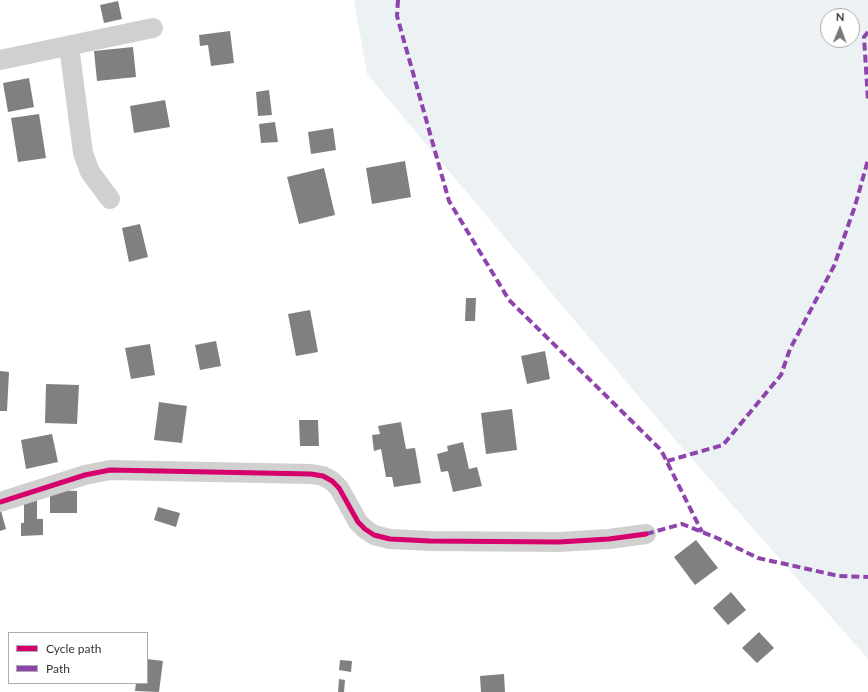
<!DOCTYPE html>
<html>
<head>
<meta charset="utf-8">
<style>
  body { margin:0 }
  #map { position:relative; width:868px; height:692px; overflow:hidden; background:#fff; font-family:Lato,sans-serif }
  canvas { display:block }
  .legend { position:absolute; left:8px; top:632px; width:140px; height:52px; box-sizing:border-box; background:#fff; border:1px solid #adadad; margin:0; padding:5px 7px; list-style:none; font-size:12px; color:#313131 }
  .legend li { display:flex; align-items:center; gap:8px; height:20px }
  .legend b { width:20px; border:1px solid #adadad }
  .north { position:absolute; left:820px; top:8px; width:40px; height:40px; box-sizing:border-box; background:#fff; border:1px solid #adadad; border-radius:50%; rotate:1deg; font-size:11px; font-weight:700; line-height:16px; text-align:center; color:#313131 }
  .north::after { content:''; display:block; margin:auto; width:14px; height:18px; background:#797979; clip-path:polygon(50% 0,100% 100%,50% 72%,0 100%) }
</style>
</head>
<body>
<div id="map">
<canvas width="868" height="692"></canvas>
<ul class="legend">
<li><b style="height:5px;background:#d6006c"></b>Cycle path</li>
<li><b style="height:5px;background:#8e44ad"></b>Path</li>
</ul>
<div class="north">N</div>
</div>
<script>
const g = document.querySelector('canvas').getContext('2d');
g.lineJoin = 'round';
function fill(path, color) {
  g.fillStyle = color;
  g.fill(path, 'evenodd');
}
function toPath(rows) {
  const path = new Path2D();
  for (const r of rows) {
    path.moveTo(r[0], r[1]);
    for (let i = 2; i < r.length; i += 2) path.lineTo(r[i], r[i + 1]);
  }
  return path;
}
function stroke(path, color, width, dash) {
  g.strokeStyle = color;
  g.lineWidth = width;
  g.lineCap = dash ? 'butt' : 'round';
  g.setLineDash(dash || []);
  g.stroke(path);
}
const green = toPath([
  [354,0,868,0,868,659,677,442,367,74],
  [828,16,852,16,852,40,828,40]
]);
const building = toPath([
  [118,1,122,19,104,23,100,5],
  [230,31,234,63,211,66,208,45,200,46,199,35],
  [133,47,136,77,97,81,94,51],
  [29,78,34,107,8,112,3,83],
  [269,90,272,115,258,116,256,92],
  [165,100,170,127,134,133,130,106],
  [39,114,46,158,18,162,11,118],
  [275,122,278,142,261,143,259,124],
  [333,128,336,150,311,154,308,132],
  [405,161,411,197,372,204,366,168],
  [324,168,335,215,299,224,287,177],
  [140,224,148,257,129,262,122,228],
  [466,298,476,298,475,321,465,321],
  [310,310,318,352,296,356,288,314],
  [216,341,221,366,200,370,195,345],
  [150,344,155,375,131,379,125,348],
  [545,351,550,379,527,384,521,356],
  [0,371,9,372,7,411,0,411],
  [46,384,79,385,77,424,45,423],
  [159,402,187,406,182,443,154,440],
  [512,409,517,450,486,454,481,413],
  [299,420,318,420,319,446,300,446],
  [401,422,406,449,415,448,421,483,394,487,392,477,386,477,381,449,374,451,372,435,380,434,378,426],
  [52,434,58,462,26,469,21,440],
  [463,442,469,469,477,467,482,486,453,492,448,471,441,472,437,454,448,451,447,446],
  [50,490,77,491,77,513,50,513],
  [24,499,37,499,37,519,43,519,43,535,21,536,21,523,24,523],
  [158,507,180,513,176,527,154,520],
  [1,511,6,529,0,531,0,512],
  [696,540,718,568,695,585,674,557],
  [731,592,746,610,728,625,713,608],
  [759,632,774,648,757,663,742,648],
  [147,659,163,661,159,692,135,691,136,683,147,683],
  [340,660,352,661,351,672,339,670],
  [504,674,505,692,481,692,480,676],
  [339,679,345,680,344,692,338,692]
]);
const minor = toPath([
  [69,46,83,153,90,172,110,199],
  [0,60,153,28],
  [0,502,85,475,110,470,311,474,323,476,332,481,339,488,358,522,365,529,374,535,390,539,430,541,559,542,609,539,646,534]
]);
const quiet = toPath([
  [398,0,397,16,449,201,509,300,661,450,702,532],
  [868,32,864,37,868,100],
  [667,461,723,445,781,375,790,349,834,266,855,206,868,160],
  [646,534,682,524,717,538,758,558,839,576,868,577]
]);
const cycleway = toPath([
  [0,502,85,475,110,470,311,474,323,476,332,481,339,488,358,522,365,529,374,535,390,539,430,541,559,542,609,539,646,534]
]);
fill(green, '#ecf1f4');
fill(building, '#808080');
stroke(minor, '#d0d0d0', 20);
stroke(quiet, '#8e44ad', 4, [8, 4]);
stroke(cycleway, '#d6006c', 5);
</script>
</body>
</html>
